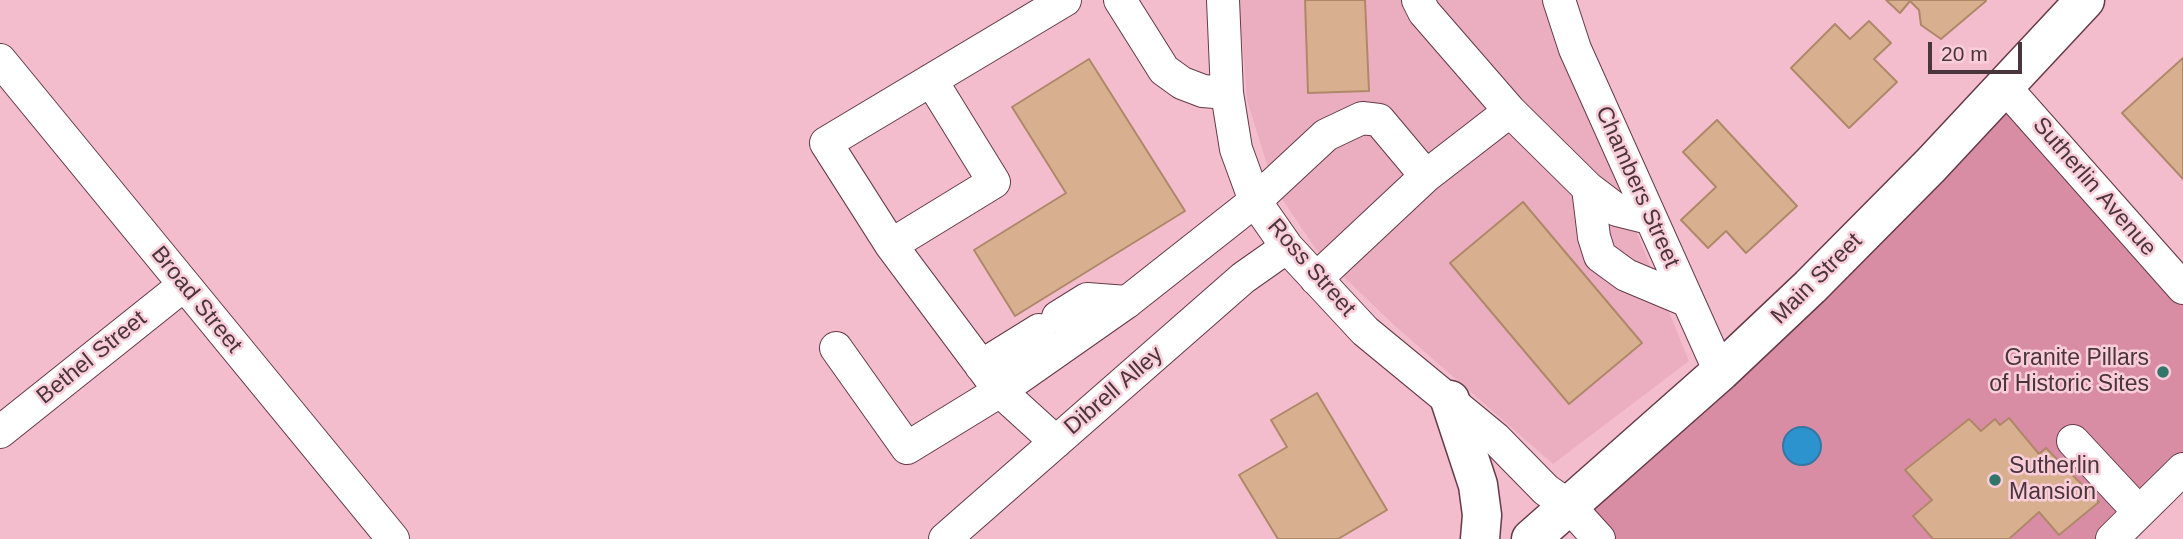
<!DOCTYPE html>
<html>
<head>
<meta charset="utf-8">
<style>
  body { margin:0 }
  #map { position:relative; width:2183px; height:539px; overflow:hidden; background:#f3bdcd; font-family:Arial,sans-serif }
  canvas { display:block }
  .scale { position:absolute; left:1928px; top:42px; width:94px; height:32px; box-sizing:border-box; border:4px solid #4b353c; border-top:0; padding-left:9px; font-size:21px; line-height:24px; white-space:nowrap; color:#4b353c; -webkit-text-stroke:5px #f9ceda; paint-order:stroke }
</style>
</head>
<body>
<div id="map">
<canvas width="2183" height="539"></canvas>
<div class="scale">20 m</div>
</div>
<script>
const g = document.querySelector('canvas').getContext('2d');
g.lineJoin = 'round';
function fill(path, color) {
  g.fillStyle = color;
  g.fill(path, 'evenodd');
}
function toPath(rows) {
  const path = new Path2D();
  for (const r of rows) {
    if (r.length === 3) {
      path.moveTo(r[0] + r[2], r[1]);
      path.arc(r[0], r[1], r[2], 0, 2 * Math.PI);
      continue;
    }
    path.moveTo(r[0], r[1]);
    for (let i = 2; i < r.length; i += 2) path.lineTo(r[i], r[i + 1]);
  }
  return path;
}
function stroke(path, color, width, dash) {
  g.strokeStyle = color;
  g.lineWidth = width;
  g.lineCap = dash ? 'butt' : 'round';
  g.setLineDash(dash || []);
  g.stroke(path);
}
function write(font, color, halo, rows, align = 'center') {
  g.font = font + ' Arial,sans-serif';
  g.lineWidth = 5;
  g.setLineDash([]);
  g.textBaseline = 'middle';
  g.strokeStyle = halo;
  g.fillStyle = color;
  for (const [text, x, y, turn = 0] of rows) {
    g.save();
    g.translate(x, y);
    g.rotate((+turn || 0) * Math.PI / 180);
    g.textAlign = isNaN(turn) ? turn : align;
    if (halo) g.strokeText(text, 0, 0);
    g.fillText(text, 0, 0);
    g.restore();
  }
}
const built = toPath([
  [1239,0,1547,0,1594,128,1689,361,1553,464,1394,325,1318,252,1274,187,1247,100]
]);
const green = toPath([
  [2004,86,2183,288,2183,482,2124,539,1599,539,1569,506]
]);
const water = toPath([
  [1802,446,19]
]);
const building = toPath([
  [1305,0,1365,0,1369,91,1308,93,1305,0],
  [1886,0,1985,0,1986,1,1941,39,1921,25,1919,10,1910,1,1900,13,1886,0],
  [1869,21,1891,43,1874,59,1897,82,1849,128,1791,68,1835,24,1850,39,1869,21],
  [2183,58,2183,179,2122,113,2183,58],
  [1089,59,1185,211,1015,316,974,250,1066,193,1012,107,1089,59],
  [1717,120,1797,206,1746,253,1726,231,1708,248,1681,220,1716,187,1683,152,1717,120],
  [1523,202,1642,343,1569,404,1450,263,1523,202],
  [1317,393,1387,510,1338,539,1278,539,1239,475,1287,447,1271,420,1317,393],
  [2009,418,2039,454,2046,448,2099,502,2059,535,2039,512,2009,539,1933,539,1913,516,1932,500,1905,470,1969,419,1981,431,1995,419,2000,425,2009,418]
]);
const minor = toPath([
  [1120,0,1164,70,1182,83,1203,91,1227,93],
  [1223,0,1227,93,1236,149,1255,201,1287,247,1365,331,1495,438,1546,490,1569,506,1599,539],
  [1418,0,1424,12,1510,111,1588,188,1617,210,1649,218],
  [1559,0,1575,49,1720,372],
  [0,60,393,539],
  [2004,86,2183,288],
  [1426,176,1510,111],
  [1588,188,1594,237,1600,256,1626,275,1688,301],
  [891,245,994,182,931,80],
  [1058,317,1087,299,1127,302],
  [836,348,907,448,1000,391,1127,302,1255,201,1326,135,1362,118,1379,120,1426,176,1316,279],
  [981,366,1039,330],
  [0,432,184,285],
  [2073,441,2139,512],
  [1056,442,1000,391,891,245,826,143,1065,0],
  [945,539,1243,278,1287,247],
  [2112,539,2183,469]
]);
const major = toPath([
  [1450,400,1478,485,1482,515,1480,539],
  [1531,539,1720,372,1810,287,1931,165,2085,0]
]);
const markers = [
  [2163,372,7,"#327669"],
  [1995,480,7,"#327669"]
];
const streetNames = [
  ["Chambers Street",1637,187,66],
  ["Sutherlin Avenue",2094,187,49],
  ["Ross Street",1311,268,49],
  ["Main Street",1817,279,-45],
  ["Broad Street",196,300,51],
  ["Bethel Street",92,358,-39],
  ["Dibrell Alley",1114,391,-41]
];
const poiNames = [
  ["Granite Pillars",2149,359],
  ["of Historic Sites",2149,385],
  ["Sutherlin",2009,467,"left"],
  ["Mansion",2009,493,"left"]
];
fill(built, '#ebaec0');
fill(green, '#d98da5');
fill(water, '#2c93ce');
stroke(water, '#3577a2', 2);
fill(building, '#d8b090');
stroke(building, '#af886a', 2);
stroke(minor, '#663a49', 34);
stroke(major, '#663a49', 41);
stroke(minor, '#fff', 32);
stroke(major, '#fff', 38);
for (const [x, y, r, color] of markers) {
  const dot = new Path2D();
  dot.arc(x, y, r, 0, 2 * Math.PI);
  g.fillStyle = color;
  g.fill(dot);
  stroke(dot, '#f9ceda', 2.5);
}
write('23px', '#4b353c', '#f9ceda', streetNames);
write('23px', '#4b353c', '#f9ceda', poiNames, 'right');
</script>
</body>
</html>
